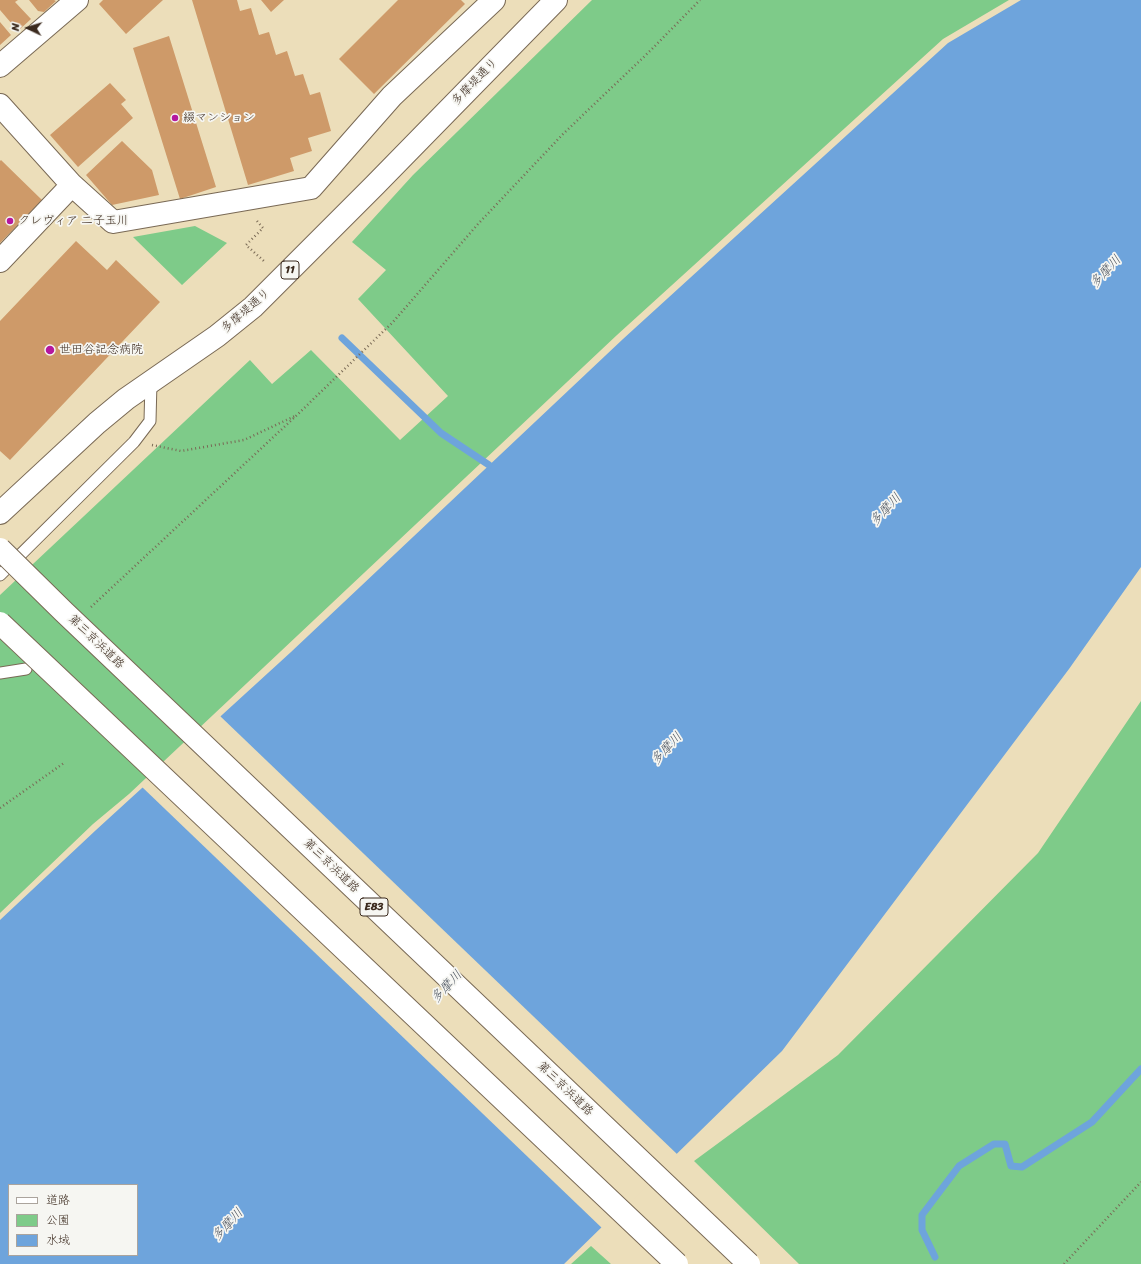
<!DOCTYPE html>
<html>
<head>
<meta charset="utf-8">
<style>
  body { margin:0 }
  #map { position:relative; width:1141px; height:1264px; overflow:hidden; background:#ecdeba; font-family:Sriracha,"Klee One",sans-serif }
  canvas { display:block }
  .legend { position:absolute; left:8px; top:1184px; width:130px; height:72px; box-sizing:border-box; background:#f6f6f2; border:1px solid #aba49d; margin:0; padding:5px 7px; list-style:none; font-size:12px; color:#3b2a1e }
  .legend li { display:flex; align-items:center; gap:8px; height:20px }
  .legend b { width:20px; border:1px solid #aba49d }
  .north { position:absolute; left:8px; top:8px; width:40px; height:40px; -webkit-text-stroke:3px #f6f6f2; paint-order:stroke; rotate:274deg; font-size:11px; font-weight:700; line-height:16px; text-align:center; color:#3b2a1e }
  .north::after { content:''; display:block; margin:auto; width:14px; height:18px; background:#3b2a1e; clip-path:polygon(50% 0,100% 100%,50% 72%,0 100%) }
</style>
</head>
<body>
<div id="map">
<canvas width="1141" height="1264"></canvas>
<ul class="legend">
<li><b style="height:5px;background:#fff"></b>道路</li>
<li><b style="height:11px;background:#7ecb89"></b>公園</li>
<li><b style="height:11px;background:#6ea4dc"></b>水域</li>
</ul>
<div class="north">N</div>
</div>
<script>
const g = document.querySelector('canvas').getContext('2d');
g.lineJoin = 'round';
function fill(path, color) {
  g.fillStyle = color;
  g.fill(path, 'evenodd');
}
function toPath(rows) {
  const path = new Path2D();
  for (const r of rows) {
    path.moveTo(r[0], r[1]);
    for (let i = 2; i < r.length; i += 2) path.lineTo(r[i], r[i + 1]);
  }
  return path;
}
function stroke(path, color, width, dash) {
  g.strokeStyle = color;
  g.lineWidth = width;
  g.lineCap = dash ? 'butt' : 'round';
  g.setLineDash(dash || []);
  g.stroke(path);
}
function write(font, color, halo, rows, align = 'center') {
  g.font = font + ' Sriracha,"Klee One",sans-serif';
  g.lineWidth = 3.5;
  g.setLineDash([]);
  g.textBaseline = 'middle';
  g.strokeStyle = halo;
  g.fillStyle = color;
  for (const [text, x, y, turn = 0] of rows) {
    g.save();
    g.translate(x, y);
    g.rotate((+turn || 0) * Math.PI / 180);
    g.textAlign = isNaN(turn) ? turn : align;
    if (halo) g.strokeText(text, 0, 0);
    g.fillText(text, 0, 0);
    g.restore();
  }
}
const green = toPath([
  [592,0,1009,0,943,39,617,335,129,794,93,824,0,913,0,595,250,360,272,384,311,350,400,440,448,396,358,299,386,270,352,242,413,175],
  [195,226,227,243,182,285,133,237],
  [1141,701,1141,1264,799,1264,694,1161,838,1055,1038,853],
  [591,1246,611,1264,571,1264]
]);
const water = toPath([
  [1021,0,1141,0,1141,567,1069,669,782,1051,564,1264,0,1264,0,920,96,830,291,652,623,339,948,43],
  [9,1185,137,1185,137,1255,9,1255]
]);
const pier = toPath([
  [219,715,678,1155,603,1229,141,786]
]);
const stream = toPath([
  [342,338,441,433,489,465],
  [935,1257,922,1230,922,1215,959,1166,994,1144,1005,1144,1011,1166,1022,1167,1092,1122,1141,1069]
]);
const building = toPath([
  [0,0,18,0,15,2,31,19,18,31,0,10],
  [29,0,54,0,56,1,44,12,38,11],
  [103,0,163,0,126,34,99,4],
  [192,0,237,0,240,11,251,8,259,35,269,32,276,55,287,51,295,76,303,74,310,95,320,92,331,131,308,138,312,151,290,158,294,171,248,185],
  [261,0,284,0,271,12],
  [398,0,461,0,465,4,374,94,339,59],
  [0,22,11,35,0,45],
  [169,36,216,187,180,199,133,48],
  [110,83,126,100,121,104,133,118,78,167,50,135],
  [122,141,152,170,159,195,112,205,86,175],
  [1,160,42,200,0,243,0,161],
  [76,241,107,270,116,260,160,302,10,460,0,451,0,321]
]);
const path = toPath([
  [257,221,263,228,246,245,265,262],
  [152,445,181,451,244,440,295,416],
  [91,607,297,415,393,322,478,224,563,134,650,51,700,0],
  [0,808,64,763],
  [1064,1264,1141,1182]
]);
const lane = toPath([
  [0,575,134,442,150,421,151,382],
  [0,673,26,669]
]);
const street = toPath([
  [0,66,77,0],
  [0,105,72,185,113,222,311,188,392,96,494,0],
  [0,261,72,185]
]);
const primary = toPath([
  [0,513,97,423,126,399,217,336,253,307,375,185,556,0]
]);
const highwayBridge = toPath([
  [0,549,64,612,749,1264],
  [0,623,677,1264]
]);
const markers = [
  [175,118,4,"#b5179e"],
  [10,221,4,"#b5179e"],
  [50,350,5,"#b5179e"]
];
const shields = [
  [290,270,18],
  [374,907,28]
];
const shieldNames = [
  ["11",290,270],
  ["E83",374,907]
];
const streetNames = [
  ["多摩堤通り",475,82,-46],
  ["多摩堤通り",246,311,-41],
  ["第三京浜道路",96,642,44],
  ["第三京浜道路",331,866,44],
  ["第三京浜道路",565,1089,44]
];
const poiNames = [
  ["綴マンション",183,118],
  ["クレヴィア 二子玉川",18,221],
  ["世田谷記念病院",59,350]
];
const waterNames = [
  ["多摩川",1106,272,-47],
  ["多摩川",886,510,-47],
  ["多摩川",667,749,-47],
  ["多摩川",447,987,-47],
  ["多摩川",228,1225,-47]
];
fill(green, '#7ecb89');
fill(water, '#6ea4dc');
fill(pier, '#ecdeba');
stroke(stream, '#6ea4dc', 7);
fill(building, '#ce9a69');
stroke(lane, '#796955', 13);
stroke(street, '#796955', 24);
stroke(primary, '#796955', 24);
stroke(path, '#796955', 2.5, [1, 3]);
stroke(lane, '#fff', 11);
stroke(street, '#fff', 22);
stroke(primary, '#fff', 22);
stroke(highwayBridge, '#796955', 24, []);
stroke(highwayBridge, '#fff', 22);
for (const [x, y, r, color] of markers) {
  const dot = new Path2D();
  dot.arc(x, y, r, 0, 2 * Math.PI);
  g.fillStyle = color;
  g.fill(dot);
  stroke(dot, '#f6f6f2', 1.5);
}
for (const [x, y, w] of shields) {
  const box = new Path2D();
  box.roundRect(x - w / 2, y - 9, w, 18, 3);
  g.fillStyle = '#f6f6f2';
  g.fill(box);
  stroke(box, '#3b2a1e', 1);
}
write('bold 11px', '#3b2a1e', null, shieldNames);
write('12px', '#3b2a1e', '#f6f6f2', streetNames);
write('12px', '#3b2a1e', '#f6f6f2', poiNames, 'left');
write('italic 13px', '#4d5560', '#f6f6f2', waterNames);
</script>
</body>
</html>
